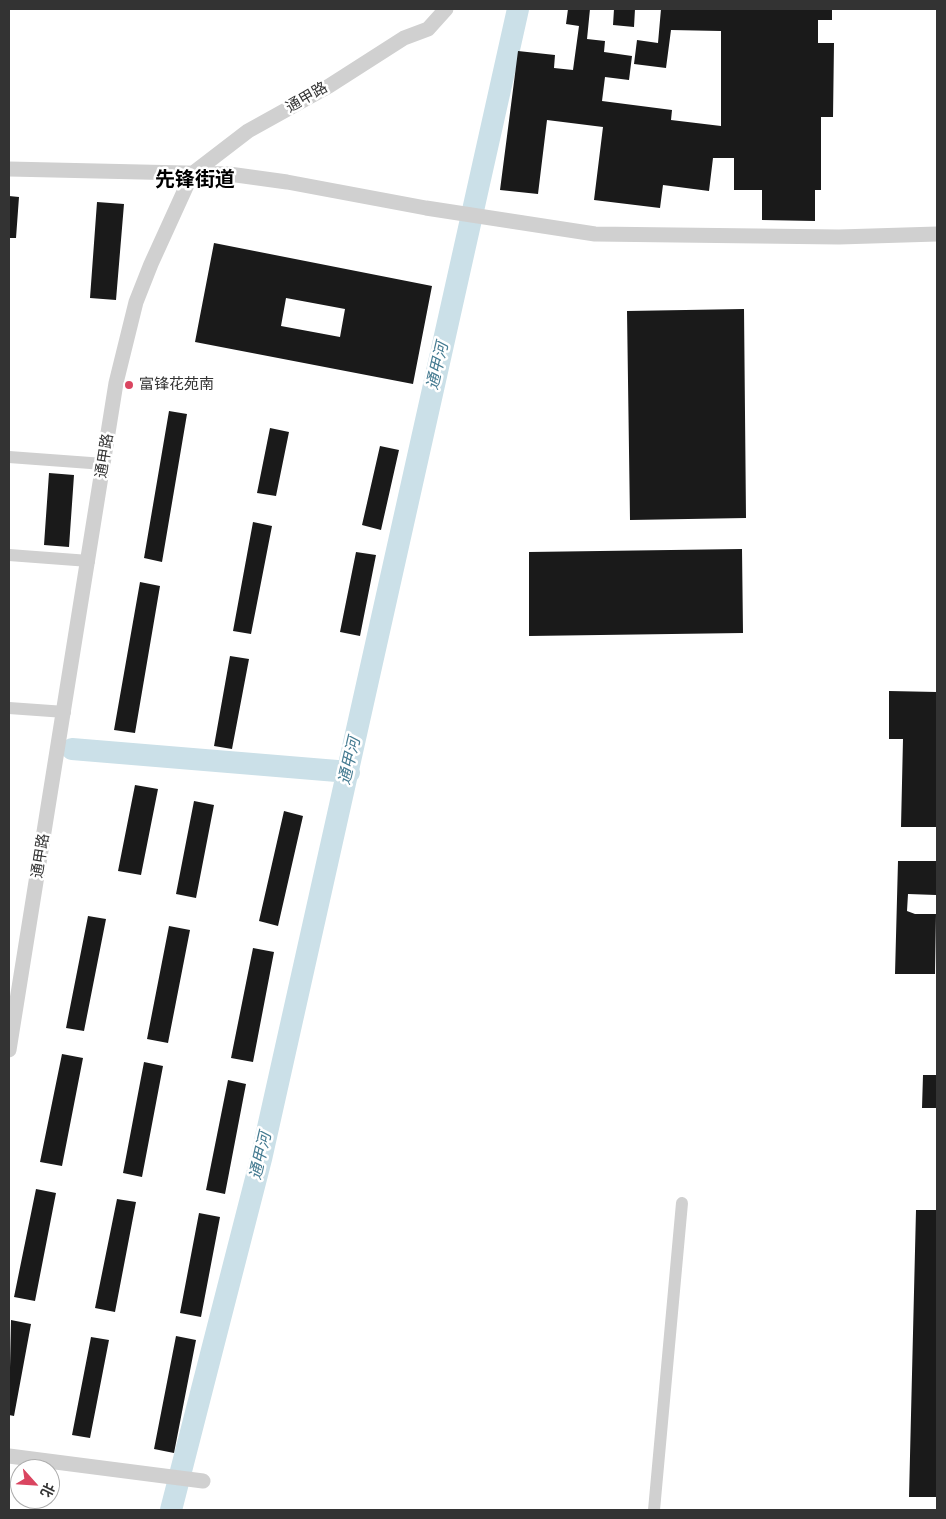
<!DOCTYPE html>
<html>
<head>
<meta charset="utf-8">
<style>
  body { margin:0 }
  #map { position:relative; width:946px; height:1519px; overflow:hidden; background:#fff; font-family:Helvetica,"Noto Sans SC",sans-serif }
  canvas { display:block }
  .frame { position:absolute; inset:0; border:10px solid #333; pointer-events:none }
  .north { position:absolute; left:10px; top:1459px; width:50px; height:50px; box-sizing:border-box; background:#fff; border:1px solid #adadad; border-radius:50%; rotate:116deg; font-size:14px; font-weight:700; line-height:20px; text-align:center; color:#333 }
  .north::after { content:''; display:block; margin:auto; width:18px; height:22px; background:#da4560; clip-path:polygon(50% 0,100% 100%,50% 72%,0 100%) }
</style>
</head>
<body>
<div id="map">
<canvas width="946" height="1519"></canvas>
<div class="frame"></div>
<div class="north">北</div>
</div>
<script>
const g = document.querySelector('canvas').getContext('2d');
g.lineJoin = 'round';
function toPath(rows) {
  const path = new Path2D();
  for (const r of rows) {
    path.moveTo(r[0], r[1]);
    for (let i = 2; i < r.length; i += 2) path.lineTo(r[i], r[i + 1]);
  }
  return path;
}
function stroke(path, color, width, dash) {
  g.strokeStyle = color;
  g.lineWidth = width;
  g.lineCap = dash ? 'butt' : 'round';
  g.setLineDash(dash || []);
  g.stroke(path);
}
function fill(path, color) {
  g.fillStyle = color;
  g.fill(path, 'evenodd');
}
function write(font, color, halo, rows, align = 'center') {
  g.font = font + ' Helvetica,"Noto Sans SC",sans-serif';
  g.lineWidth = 5;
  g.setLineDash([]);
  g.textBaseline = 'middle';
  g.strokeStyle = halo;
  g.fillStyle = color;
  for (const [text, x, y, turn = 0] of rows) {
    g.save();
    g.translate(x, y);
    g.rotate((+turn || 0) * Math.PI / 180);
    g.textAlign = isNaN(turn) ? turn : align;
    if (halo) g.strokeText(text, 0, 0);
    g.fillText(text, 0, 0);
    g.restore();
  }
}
const river = toPath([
  [72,749,349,772],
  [171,1510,261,1159,518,9]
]);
const building = toPath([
  [568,9,590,9,587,39,605,41,604,52,632,56,629,80,605,77,602,101,672,110,671,120,721,126,721,31,671,30,666,68,634,64,637,40,658,43,661,9,832,9,832,20,818,20,818,43,834,43,833,117,821,117,821,190,815,190,815,221,762,220,762,190,734,190,734,158,713,158,709,191,663,185,660,208,594,200,603,127,547,120,538,194,500,190,518,51,555,55,554,68,573,70,579,26,566,24],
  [614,9,635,9,634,27,613,25],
  [9,196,19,197,16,238,9,238],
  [97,202,124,204,116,300,90,298],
  [214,243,432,286,413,384,195,342],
  [286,298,345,309,340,337,281,326],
  [744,309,746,518,630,520,627,311],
  [169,411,187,414,162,562,144,558],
  [270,428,289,432,276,496,257,493],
  [380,446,399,450,381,530,362,525],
  [49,473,74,475,69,547,44,545],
  [253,522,272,526,251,634,233,631],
  [742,549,743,633,529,636,529,552],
  [356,552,376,555,360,636,340,632],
  [140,582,160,586,135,733,114,730],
  [230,656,249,659,232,749,214,746],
  [889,691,937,692,937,827,901,827,903,739,889,739],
  [135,785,158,789,141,875,118,871],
  [194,801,214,805,196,898,176,894],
  [284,811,303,816,278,926,259,921],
  [898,861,937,861,936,895,908,894,907,911,915,914,936,914,935,974,895,974],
  [88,916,106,919,84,1031,66,1028],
  [169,926,190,930,168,1043,147,1039],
  [253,948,274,952,253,1062,231,1058],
  [62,1054,83,1058,62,1166,40,1162],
  [144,1062,163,1066,142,1177,123,1173],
  [923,1075,937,1075,937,1108,922,1108],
  [228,1080,246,1084,225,1194,206,1190],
  [36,1189,56,1193,35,1301,14,1297],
  [117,1199,136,1202,115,1312,95,1308],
  [916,1210,937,1210,937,1497,909,1497],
  [199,1213,220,1217,201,1317,180,1313],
  [11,1320,31,1324,14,1416,9,1415],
  [176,1336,196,1340,174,1453,154,1449],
  [91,1337,109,1340,90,1438,72,1435]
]);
const minor = toPath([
  [9,457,104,464],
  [9,555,89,561],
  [9,708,65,712],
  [654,1510,682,1203]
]);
const tertiary = toPath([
  [9,169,229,174,287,182,426,208,595,234,839,237,937,234],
  [9,1050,116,383,136,302,151,264,192,174,248,131,329,86,404,38,428,29,446,9],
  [9,1456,203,1481]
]);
const markers = [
  [129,385,5,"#da4560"]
];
const streetNames = [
  ["通甲路",307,98,-30],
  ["通甲路",105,456,-81],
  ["通甲路",41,856,-81]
];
const poiNames = [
  ["富锋花苑南",139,385]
];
const waterNames = [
  ["通甲河",438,366,-77],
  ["通甲河",350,761,-77],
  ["通甲河",261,1156,-77]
];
const districtNames = [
  ["先锋街道",195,180]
];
stroke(river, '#cbe0e8', 22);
fill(building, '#1a1a1a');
stroke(minor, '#d0d0d0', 12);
stroke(tertiary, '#d0d0d0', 15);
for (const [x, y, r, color] of markers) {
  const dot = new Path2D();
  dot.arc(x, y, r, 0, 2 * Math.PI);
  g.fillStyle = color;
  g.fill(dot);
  stroke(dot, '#fff', 2);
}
write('15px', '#333', '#fff', streetNames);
write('15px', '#333', '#fff', poiNames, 'left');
write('italic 16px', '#457b91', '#fff', waterNames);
write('bold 20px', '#000', '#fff', districtNames);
</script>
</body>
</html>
